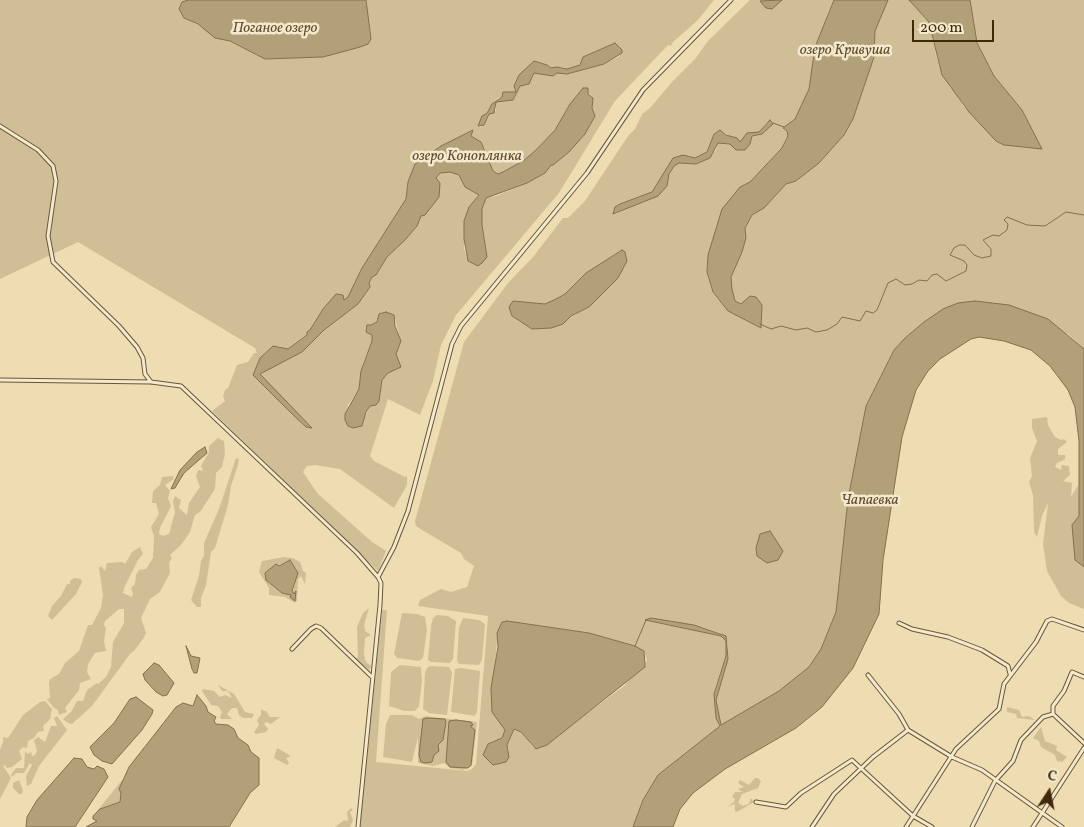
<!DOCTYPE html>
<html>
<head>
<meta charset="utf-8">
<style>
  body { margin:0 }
  #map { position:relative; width:1084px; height:827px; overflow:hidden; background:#eeddb2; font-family:Vollkorn,serif }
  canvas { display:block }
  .north { position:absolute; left:1024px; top:767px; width:50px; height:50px; -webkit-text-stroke:4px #f4e9cd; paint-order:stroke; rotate:11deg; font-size:14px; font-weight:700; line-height:20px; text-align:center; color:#3e290b }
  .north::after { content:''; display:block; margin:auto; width:18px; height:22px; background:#3e290b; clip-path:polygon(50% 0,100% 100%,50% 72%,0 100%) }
  .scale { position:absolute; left:912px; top:20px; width:82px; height:22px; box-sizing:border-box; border:2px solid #3e290b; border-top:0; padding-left:6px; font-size:15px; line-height:18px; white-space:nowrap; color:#3e290b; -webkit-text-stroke:4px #f4e9cd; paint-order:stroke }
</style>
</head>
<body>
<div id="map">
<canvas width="1084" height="827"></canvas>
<div class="north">С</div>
<div class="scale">200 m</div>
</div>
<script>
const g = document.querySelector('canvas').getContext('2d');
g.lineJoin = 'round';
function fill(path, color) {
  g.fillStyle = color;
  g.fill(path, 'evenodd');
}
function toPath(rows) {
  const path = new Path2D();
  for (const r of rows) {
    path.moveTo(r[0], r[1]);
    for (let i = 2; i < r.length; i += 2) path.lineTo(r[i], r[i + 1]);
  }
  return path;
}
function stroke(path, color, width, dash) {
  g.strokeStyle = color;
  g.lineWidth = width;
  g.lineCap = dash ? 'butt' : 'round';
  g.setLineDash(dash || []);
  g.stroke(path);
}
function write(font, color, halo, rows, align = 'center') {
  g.font = font + ' Vollkorn,serif';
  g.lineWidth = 5;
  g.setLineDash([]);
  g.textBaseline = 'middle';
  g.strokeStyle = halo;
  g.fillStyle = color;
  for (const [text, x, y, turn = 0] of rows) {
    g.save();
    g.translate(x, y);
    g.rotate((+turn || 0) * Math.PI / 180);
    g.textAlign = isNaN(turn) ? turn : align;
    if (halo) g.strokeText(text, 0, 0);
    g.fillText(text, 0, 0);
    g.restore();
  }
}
const green = toPath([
  [0,0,188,0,182,2,179,9,184,18,265,59,323,57,371,39,366,0,714,0,698,20,673,42,671,46,668,45,615,101,559,193,456,315,441,345,433,381,420,415,388,399,370,456,374,461,405,477,407,476,407,485,394,508,340,469,315,465,307,466,303,472,318,494,372,542,386,551,378,571,212,411,225,401,223,396,225,390,228,388,237,365,248,362,254,353,257,353,255,348,78,242,0,279],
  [615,43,620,56,604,64,567,74,557,73,553,76,534,73,532,79,520,86,514,99,496,102,496,111,489,114,487,120,481,127,478,126,492,104,498,98,516,92,514,89,519,75,536,62,547,65,551,68,562,67,567,69,580,65,587,55],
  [583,88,592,96,592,108,595,116,585,134,569,152,553,165,551,164,545,173,527,183,496,196,486,198,482,209,482,225,487,257,468,261,464,249,464,221,469,207,479,195,465,187,459,175,450,172,440,173,436,178,439,197,425,215,421,216,417,226,405,240,387,257,376,275,372,277,369,283,370,287,358,304,324,330,302,352,276,364,259,375,311,427,306,427,292,415,254,375,260,358,269,349,278,347,288,349,308,334,323,309,336,294,342,295,344,300,348,297,362,268,406,199,408,182,441,146,473,131,471,136,481,142,493,171,498,174,503,172,523,161,535,151,555,129,570,104],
  [379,314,394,315,401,341,396,354,400,367,388,373,382,380,379,401,370,406,365,417,345,420,348,405,359,389,363,363,372,341,372,335,367,325,371,325,377,322],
  [750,0,834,0,827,15,809,89,795,119,783,129,787,131,788,136,782,148,750,182,740,187,715,230,714,239,708,255,707,272,713,293,728,311,761,328,762,305,756,297,750,296,742,304,735,301,731,289,731,277,742,252,746,238,745,228,752,215,764,208,786,184,797,181,819,163,844,135,853,119,874,57,875,31,888,0,909,0,929,22,937,59,949,86,958,95,963,106,1019,146,1025,148,1031,147,1032,133,1022,110,994,76,977,43,970,0,1084,0,1084,349,1068,334,958,303,924,322,905,338,894,350,866,406,848,499,836,612,821,649,809,667,779,691,721,725,716,700,728,659,727,641,720,633,702,627,651,618,647,621,721,636,726,641,726,656,715,688,716,718,720,726,658,775,643,800,633,827,360,827,382,610,387,610,376,762,467,771,472,769,476,764,488,616,418,606,420,600,441,589,451,592,467,587,474,566,464,559,461,553,422,530,416,526,415,521,464,342,508,283,533,257,563,218,568,218,585,201,628,136,635,129,642,114,650,108,671,83,695,59,708,41],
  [766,123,773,124,762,134,752,136,750,144,745,150,736,150,730,144,718,143,716,150,706,160,696,164,679,163,674,166,669,174,667,186,663,190,615,214,620,204,652,192,663,174,688,156,695,158,707,152,714,133,720,130,740,142,759,132],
  [622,250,626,254,627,261,618,278,589,307,571,316,562,324,520,322,512,316,509,307,513,301,545,304,556,299,565,294,586,273],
  [507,621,589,633,635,646,644,651,647,660,624,686,541,748,536,749,532,746,521,732,514,729,507,745,509,750,501,762,493,765,488,744,502,738,505,730,491,688,495,668,497,640],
  [1047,417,1048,425,1055,437,1061,440,1064,439,1067,442,1058,449,1058,455,1065,455,1065,459,1057,463,1055,467,1061,470,1062,465,1069,466,1070,475,1063,481,1072,483,1071,497,1078,485,1080,504,1075,560,1084,567,1084,609,1069,603,1061,596,1047,571,1043,544,1048,503,1042,516,1037,537,1034,532,1033,495,1029,482,1032,476,1030,458,1037,441,1032,428,1032,419],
  [218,438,224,441,225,454,222,467,216,473,215,489,200,512,195,515,190,532,181,545,170,555,172,558,169,563,170,573,160,592,150,599,141,618,146,633,143,639,134,651,130,654,92,706,72,724,68,723,63,719,71,712,77,701,83,701,87,690,97,683,98,684,106,677,111,667,113,642,124,623,124,609,119,609,105,621,104,625,106,628,104,641,106,651,95,653,88,664,87,672,91,679,80,683,79,690,65,708,67,712,59,715,58,710,54,708,47,699,50,698,49,683,50,679,59,674,65,663,79,651,88,625,92,625,101,608,103,595,99,568,101,566,105,571,107,563,122,562,125,564,132,552,140,547,143,554,138,560,124,588,123,593,132,597,133,594,131,588,135,584,136,575,139,570,146,569,153,558,154,536,151,527,159,514,156,503,152,503,153,491,160,485,162,477,173,476,174,479,165,485,170,491,168,498,171,506,160,528,159,534,163,536,169,534,175,512,173,501,175,496,181,500,179,508,187,515,189,503,200,487,196,476,198,470,203,471,201,466,209,452,209,446],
  [236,458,239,459,238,465,231,486,228,505,215,548,211,552,206,585,201,598,201,607,197,607,191,600,199,576,201,561,204,556,204,543,219,509],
  [284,557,293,558,300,562,303,571,306,573,305,584,301,576,298,579,297,601,295,603,285,597,269,595,269,588,259,572,262,561],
  [290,560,298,573,292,595,282,593,266,580,265,573,270,569],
  [74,578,81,579,82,582,76,594,52,620,48,616,52,606,61,596,67,584,70,584,70,581],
  [369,608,364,625,365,631,371,635,365,638,364,654,366,662,371,666,369,670,351,656,356,658,358,657,357,627,363,613],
  [402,613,417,614,425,617,427,630,423,658,419,661,397,658,394,654],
  [437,615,448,616,456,621,453,659,450,663,431,662,428,660,431,626,433,618],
  [463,618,479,620,485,624,482,660,479,665,459,664,457,661,459,628],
  [400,665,421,667,422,681,419,706,415,711,405,711,389,706,391,672],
  [430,666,449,667,452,672,447,715,429,713,423,709,425,673,427,668],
  [461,668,480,671,477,712,475,716,451,712,455,669],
  [218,685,234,694,245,712,254,714,252,718,243,718,239,715,237,708,232,708,227,714,232,719,221,719,220,717,222,712,218,706,211,705,202,691,203,689,214,691,220,697,225,695,232,698,228,691,222,691],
  [45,701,52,709,50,719,43,726,44,731,38,732,34,738,28,741,27,748,23,747,19,751,22,759,12,767,7,768,5,765,3,766,11,778,0,799,0,750,3,742,3,737,8,738,23,715,40,702],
  [1007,707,1019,710,1022,717,1029,716,1035,720,1017,718,1016,714,1007,712],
  [261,710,266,711,270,717,280,717,271,724,266,722,264,724,268,729,266,732,256,734,254,732,259,725,257,720,261,715],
  [390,715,412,715,419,719,425,716,477,722,472,766,463,770,450,768,444,763,433,766,418,763,418,737,412,762,383,757,386,724],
  [423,719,440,742,433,757,420,760],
  [449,721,461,768,447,747],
  [57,716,67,730,39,766,31,784,27,786,26,776,32,765,30,763,24,773,16,773,12,777,11,775,16,768,24,768,25,751,28,754,31,752,32,756,35,755,37,751,34,740,38,737,45,742,51,726,57,726,54,718],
  [1041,727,1045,741,1057,746,1056,750,1067,757,1062,762,1057,761,1055,755,1041,747,1039,741,1033,738],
  [277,748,291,756,286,758,289,763,287,765,274,758],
  [755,778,758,778,761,781,758,788,742,794,738,803,743,806,749,804,751,798,754,802,737,812,735,811,735,804,727,807,734,802,735,799,732,797,735,792,742,792,738,789,744,787,738,783,740,780,749,785],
  [19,780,23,790,22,794,19,794,13,788,13,783],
  [122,780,120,802,108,806,93,816],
  [351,808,353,810,350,812,353,820,350,827,335,827,344,820,348,821,347,812]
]);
const water = toPath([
  [188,0,366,0,371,39,368,44,360,47,323,57,265,59,230,41,215,38,198,24,184,18,179,9,182,2,188,0],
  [782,0,772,9,766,8,760,1,782,0],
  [834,0,888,0,875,31,874,57,853,119,844,135,819,163,796,181,786,184,764,208,752,215,745,228,746,238,742,252,731,277,732,289,735,301,741,304,750,296,756,297,762,305,761,328,728,311,713,292,707,272,708,255,722,209,740,187,750,182,782,148,788,136,787,131,783,128,795,119,809,89,815,47,834,0],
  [909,0,970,0,977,43,994,76,1022,110,1042,149,1004,145,996,141,969,112,942,75,929,22,909,0],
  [615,43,622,50,622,53,604,64,567,74,557,73,553,76,534,73,529,84,520,86,513,100,496,102,494,113,489,114,484,125,478,126,482,116,487,113,492,104,502,97,503,92,516,92,514,86,519,75,534,61,547,65,551,68,557,67,567,69,580,65,583,57,615,43],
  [583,88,588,88,588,94,593,98,592,108,595,116,585,134,569,152,553,165,551,165,545,173,527,183,486,198,482,209,482,225,487,257,482,263,478,266,468,261,464,239,464,221,469,207,479,195,465,187,459,175,450,172,440,173,436,178,440,183,439,197,425,215,421,216,417,226,405,240,387,257,376,275,372,277,369,283,370,287,358,304,324,330,302,352,260,374,312,428,306,427,293,415,253,375,260,358,273,346,288,349,307,335,307,332,310,330,323,309,336,294,343,295,344,300,348,297,362,268,406,199,408,182,415,164,441,146,473,130,471,136,481,142,493,171,498,174,503,172,523,161,535,151,555,130,570,104,583,88],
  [770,120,773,124,762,134,752,136,750,144,745,150,736,150,730,144,718,143,710,158,696,164,679,163,674,166,669,174,667,186,658,196,613,214,615,207,620,204,652,192,673,158,683,155,695,158,707,152,714,134,720,130,726,135,737,138,740,142,747,133,759,132,770,120],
  [622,250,625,252,627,261,618,278,589,307,571,316,563,324,551,328,532,329,512,316,509,307,513,301,545,304,556,299,565,294,586,273,622,250],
  [975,301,1009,305,1048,319,1084,349,1084,567,1075,560,1072,525,1079,516,1079,441,1075,407,1068,390,1050,366,1031,350,1004,341,979,337,971,339,940,359,928,371,916,390,902,437,883,560,879,614,853,668,822,707,796,728,725,769,693,793,680,809,673,827,633,827,643,800,658,775,720,726,716,718,714,694,726,656,726,641,721,636,645,620,651,618,694,625,726,636,728,659,716,700,721,725,779,691,809,667,821,649,836,612,848,499,866,406,894,350,905,338,924,322,943,309,958,303,975,301],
  [386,312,394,315,395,326,401,341,396,354,401,367,388,373,382,380,379,401,376,405,370,406,366,412,362,426,353,428,348,426,345,420,345,414,359,389,361,371,372,341,372,335,366,332,367,325,371,325,377,322,379,314,386,312],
  [205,447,207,453,184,473,175,488,171,489,180,470,197,452,205,447],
  [770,531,783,551,778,560,767,563,757,556,756,548,760,534,770,531],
  [290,560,298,573,292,591,294,594,296,591,295,601,290,597,291,595,282,593,266,580,265,573,276,564,279,566,290,560],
  [507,621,589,633,635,646,644,651,645,667,547,745,536,749,521,732,514,729,507,745,509,757,506,762,493,765,483,755,488,744,502,738,505,730,492,712,491,688,498,647,497,633,502,622,507,621],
  [186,646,191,656,200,658,197,673,194,673,192,669,186,646],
  [154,663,159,665,174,683,167,695,163,696,156,692,145,680,143,674,154,663],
  [197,695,206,706,208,712,216,717,214,721,216,724,228,725,234,729,238,738,248,745,251,752,259,758,259,785,250,793,229,827,86,827,97,821,93,819,93,816,100,809,120,802,121,793,119,789,129,767,176,707,183,703,193,706,197,695],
  [136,697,153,710,152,714,142,730,112,764,102,761,94,755,90,747,114,723,130,699,136,697],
  [427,718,445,719,446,722,443,740,438,745,439,751,434,755,432,762,425,763,421,762,419,755,423,719,427,718],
  [456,720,471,722,473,725,470,726,475,730,471,765,468,768,450,767,446,762,449,721,456,720],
  [74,758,82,759,87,767,94,769,97,766,104,769,108,777,77,824,75,827,26,827,27,817,37,800,74,758]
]);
const stream = toPath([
  [773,123,784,127],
  [760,324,771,329,781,326,796,330,807,328,816,332,827,330,837,324,842,317,860,321,866,311,873,313,877,310,888,283,896,279,905,285,912,284,919,280,927,281,932,275,937,274,946,281,966,271,967,265,964,261,950,255,954,248,959,245,965,245,974,255,982,258,991,256,991,249,983,240,993,235,999,236,1007,230,1008,224,1004,220,1007,217,1027,225,1045,226,1066,212,1084,215],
  [635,646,646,620]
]);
const street = toPath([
  [0,126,38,150,53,166,56,181,48,236,53,262,119,326,137,347,143,358,145,374,151,382],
  [0,380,151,382,181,386,357,553,378,577,381,583,380,605,358,827],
  [378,577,394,547,408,511,452,344,461,326,587,173,643,90,731,0],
  [899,623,912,629,948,637,982,650,1008,666,1010,674],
  [292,649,311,629,316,626,321,628,372,677],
  [868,675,899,714,908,730,952,757,982,770,1062,827],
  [1053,714,1084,743],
  [756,802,786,807,801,793,852,760,913,816,932,827],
  [812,827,834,794,873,757,908,730],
  [906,827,956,749,999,709,1004,684,1036,642,1047,621,1052,619,1084,630],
  [972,827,995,781,1013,761,1021,740,1043,717,1053,714,1053,706,1064,691,1072,672,1084,677],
  [1033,827,1084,748]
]);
const waterNames = [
  ["Поганое озеро",275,29],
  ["озеро Кривуша",845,51],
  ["озеро Коноплянка",467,157],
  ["Чапаевка",870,501]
];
fill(green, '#d0be96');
fill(water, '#b2a079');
stroke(water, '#84704d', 1);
stroke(stream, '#84704d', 1);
stroke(street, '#6a5635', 5);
stroke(street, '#f4e9cd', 3);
write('italic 15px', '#614d2c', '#f4e9cd', waterNames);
</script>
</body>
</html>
